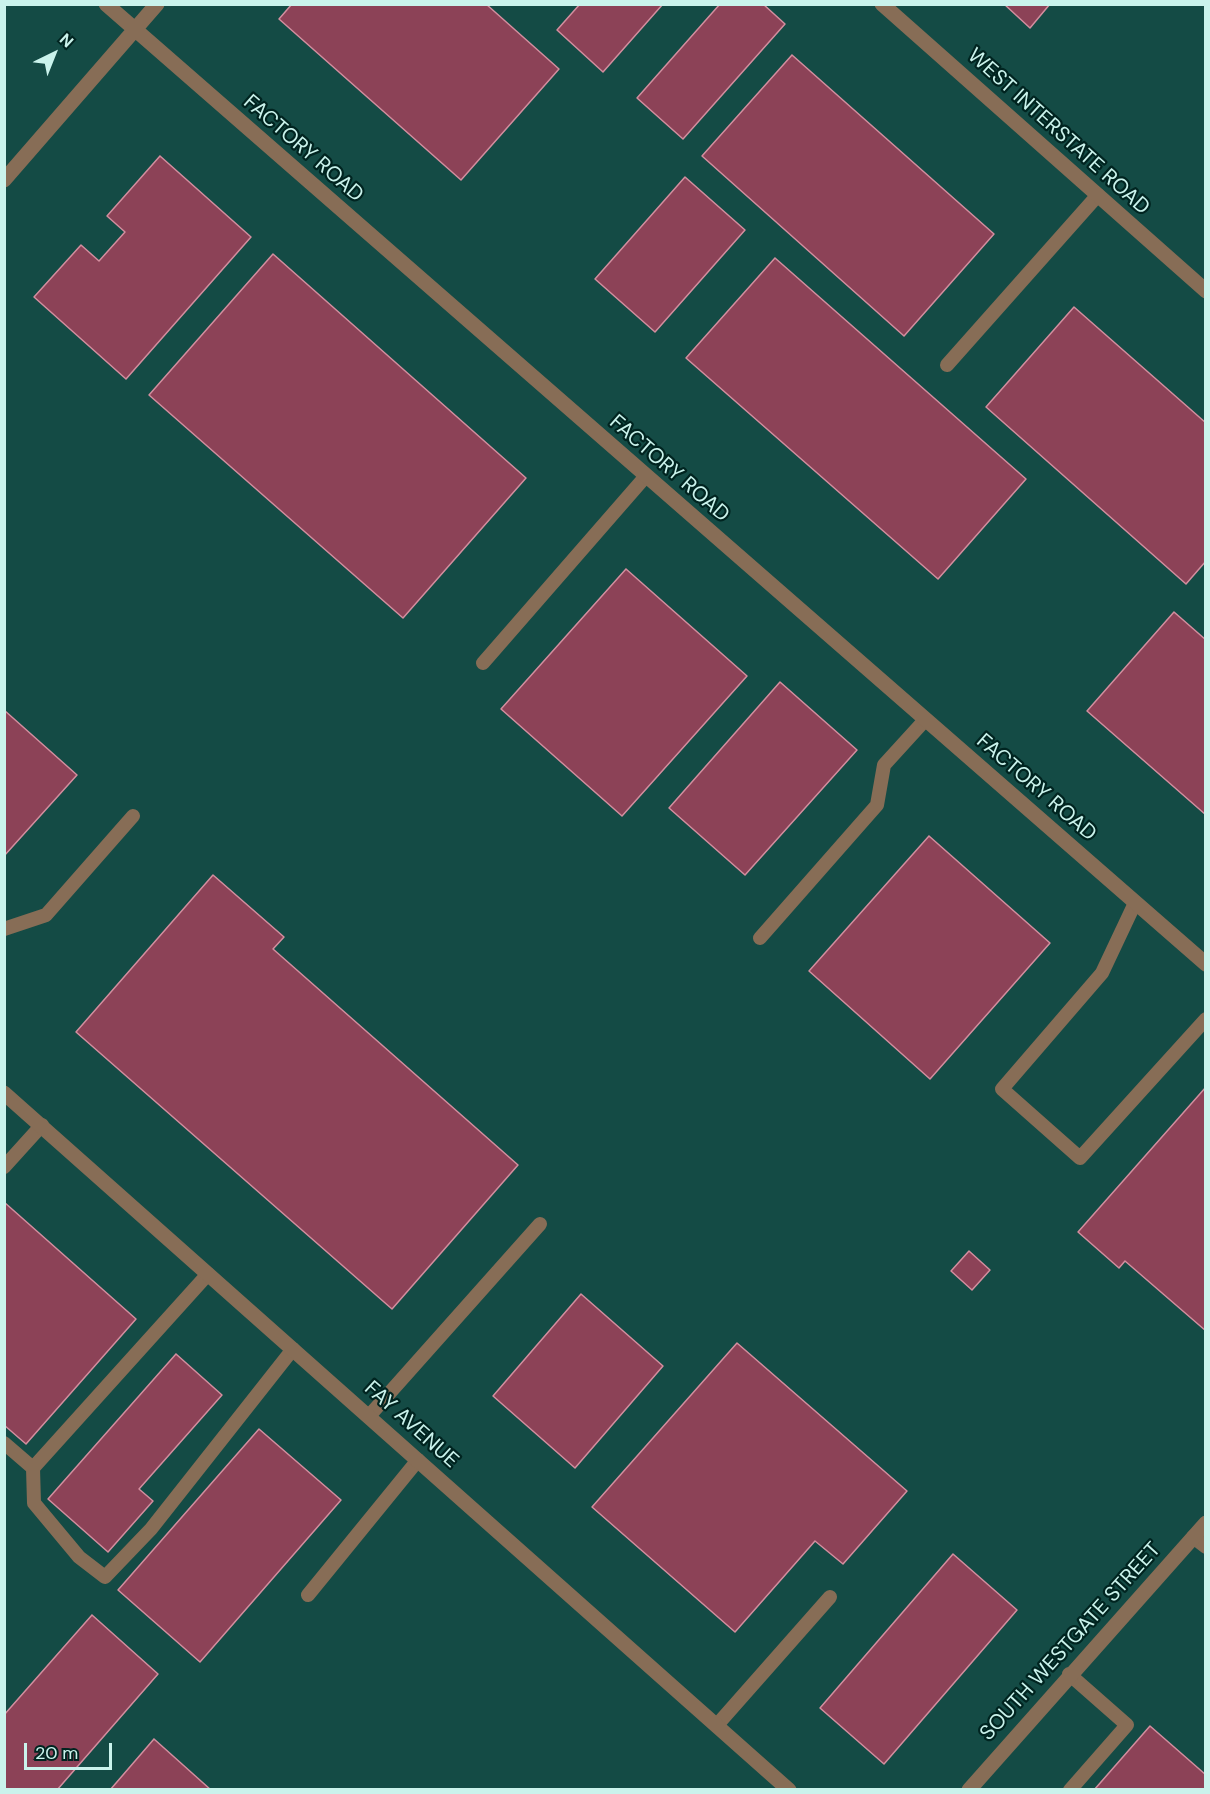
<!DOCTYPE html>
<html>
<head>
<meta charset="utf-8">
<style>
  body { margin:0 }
  #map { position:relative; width:1210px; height:1794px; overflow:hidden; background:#0f3f39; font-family:"DM Sans",sans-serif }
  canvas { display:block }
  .frame { position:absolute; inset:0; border:6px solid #caf3ec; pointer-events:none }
  .north { position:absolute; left:24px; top:24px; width:60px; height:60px; -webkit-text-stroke:4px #002420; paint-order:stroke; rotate:43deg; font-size:16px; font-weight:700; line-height:24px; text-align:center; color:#caf3ec }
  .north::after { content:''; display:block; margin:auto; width:21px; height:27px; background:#caf3ec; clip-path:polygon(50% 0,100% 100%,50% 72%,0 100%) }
  .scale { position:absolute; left:24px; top:1743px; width:88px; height:27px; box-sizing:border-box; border:3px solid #caf3ec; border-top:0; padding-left:8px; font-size:18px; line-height:21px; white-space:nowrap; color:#caf3ec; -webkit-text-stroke:4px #002420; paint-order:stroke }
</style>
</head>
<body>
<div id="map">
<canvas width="1210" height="1794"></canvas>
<div class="frame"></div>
<div class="north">N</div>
<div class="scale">20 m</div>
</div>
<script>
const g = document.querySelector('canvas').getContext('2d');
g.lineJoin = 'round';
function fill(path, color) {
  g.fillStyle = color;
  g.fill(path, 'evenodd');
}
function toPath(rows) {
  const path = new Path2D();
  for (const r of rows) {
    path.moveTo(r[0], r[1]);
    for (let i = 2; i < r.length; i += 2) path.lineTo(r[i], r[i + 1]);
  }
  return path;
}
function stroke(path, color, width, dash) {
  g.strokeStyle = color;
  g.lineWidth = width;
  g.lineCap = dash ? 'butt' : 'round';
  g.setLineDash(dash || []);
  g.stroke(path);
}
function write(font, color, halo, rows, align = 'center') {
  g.font = font + ' "DM Sans",sans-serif';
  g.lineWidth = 4.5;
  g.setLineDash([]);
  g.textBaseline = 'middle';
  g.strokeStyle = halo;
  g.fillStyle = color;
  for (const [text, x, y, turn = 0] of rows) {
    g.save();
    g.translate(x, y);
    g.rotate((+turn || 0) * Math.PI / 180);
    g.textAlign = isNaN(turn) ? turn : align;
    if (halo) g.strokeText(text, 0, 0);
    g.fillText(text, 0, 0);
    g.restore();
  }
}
const built = toPath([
  [5,5,1205,5,1205,1789,5,1790]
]);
const building = toPath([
  [292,4,486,4,559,69,461,180,279,19,292,4],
  [580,4,663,4,603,72,557,30,580,4],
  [720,4,763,4,785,24,683,139,637,98,720,4],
  [1004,4,1050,4,1030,28,1004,4],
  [792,55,994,234,904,336,702,156,792,55],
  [160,156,251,237,126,379,34,297,81,245,99,261,125,232,107,216,160,156],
  [685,177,745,230,655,332,595,279,685,177],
  [273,254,526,478,403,618,149,395,273,254],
  [775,258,1026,479,938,579,686,358,775,258],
  [1074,307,1206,423,1206,561,1186,584,986,407,1074,307],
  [626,569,747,676,622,816,501,709,626,569],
  [1174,612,1206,640,1206,815,1087,711,1174,612],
  [780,682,857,750,745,875,669,808,780,682],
  [4,710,77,775,4,856,4,710],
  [929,836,1050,943,930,1079,809,971,929,836],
  [213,875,284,937,273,949,518,1165,392,1309,76,1032,213,875],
  [1206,1087,1206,1331,1125,1261,1119,1268,1078,1232,1206,1087],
  [4,1202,136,1319,26,1444,4,1425,4,1202],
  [969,1251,990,1270,972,1290,951,1271,969,1251],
  [581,1294,663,1366,575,1468,493,1396,581,1294],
  [737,1343,907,1491,843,1564,815,1541,735,1632,592,1507,737,1343],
  [176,1354,222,1395,139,1489,153,1501,108,1552,48,1499,176,1354],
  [259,1429,341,1500,200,1662,118,1590,259,1429],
  [953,1554,1017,1610,884,1764,820,1708,953,1554],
  [92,1615,158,1674,57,1790,4,1790,4,1715,92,1615],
  [1150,1726,1206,1775,1206,1790,1094,1790,1150,1726],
  [154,1739,211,1790,110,1790,154,1739]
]);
const lane = toPath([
  [947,365,1098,195],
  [483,663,646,476],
  [1135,903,1102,973,1002,1089,1080,1158,1206,1019],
  [4,929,46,915,133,816],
  [760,938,877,805,884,765,925,720],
  [4,1167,42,1125],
  [369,1416,540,1224],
  [4,1443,33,1468,208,1274],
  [33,1468,34,1503,79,1557,105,1577,151,1529,293,1349],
  [1193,1537,1206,1547],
  [308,1595,418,1460],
  [1069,1674,1127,1725,1070,1790],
  [717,1725,830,1597]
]);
const street = toPath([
  [106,4,1206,964],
  [882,4,1206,291],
  [4,180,157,4],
  [4,1093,789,1790],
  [969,1790,1206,1523]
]);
const streetNames = [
  ["WEST INTERSTATE ROAD",1058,132,42],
  ["FACTORY ROAD",303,149,41],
  ["FACTORY ROAD",669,469,41],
  ["FACTORY ROAD",1036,788,41],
  ["FAY AVENUE",411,1425,42],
  ["SOUTH WESTGATE STREET",1071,1642,-48]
];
fill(built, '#144b45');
fill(building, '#8c4257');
stroke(building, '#d38e9f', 1.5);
stroke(lane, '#876d56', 14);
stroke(street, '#876d56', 15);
write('21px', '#caf3ec', '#002420', streetNames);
</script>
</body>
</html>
